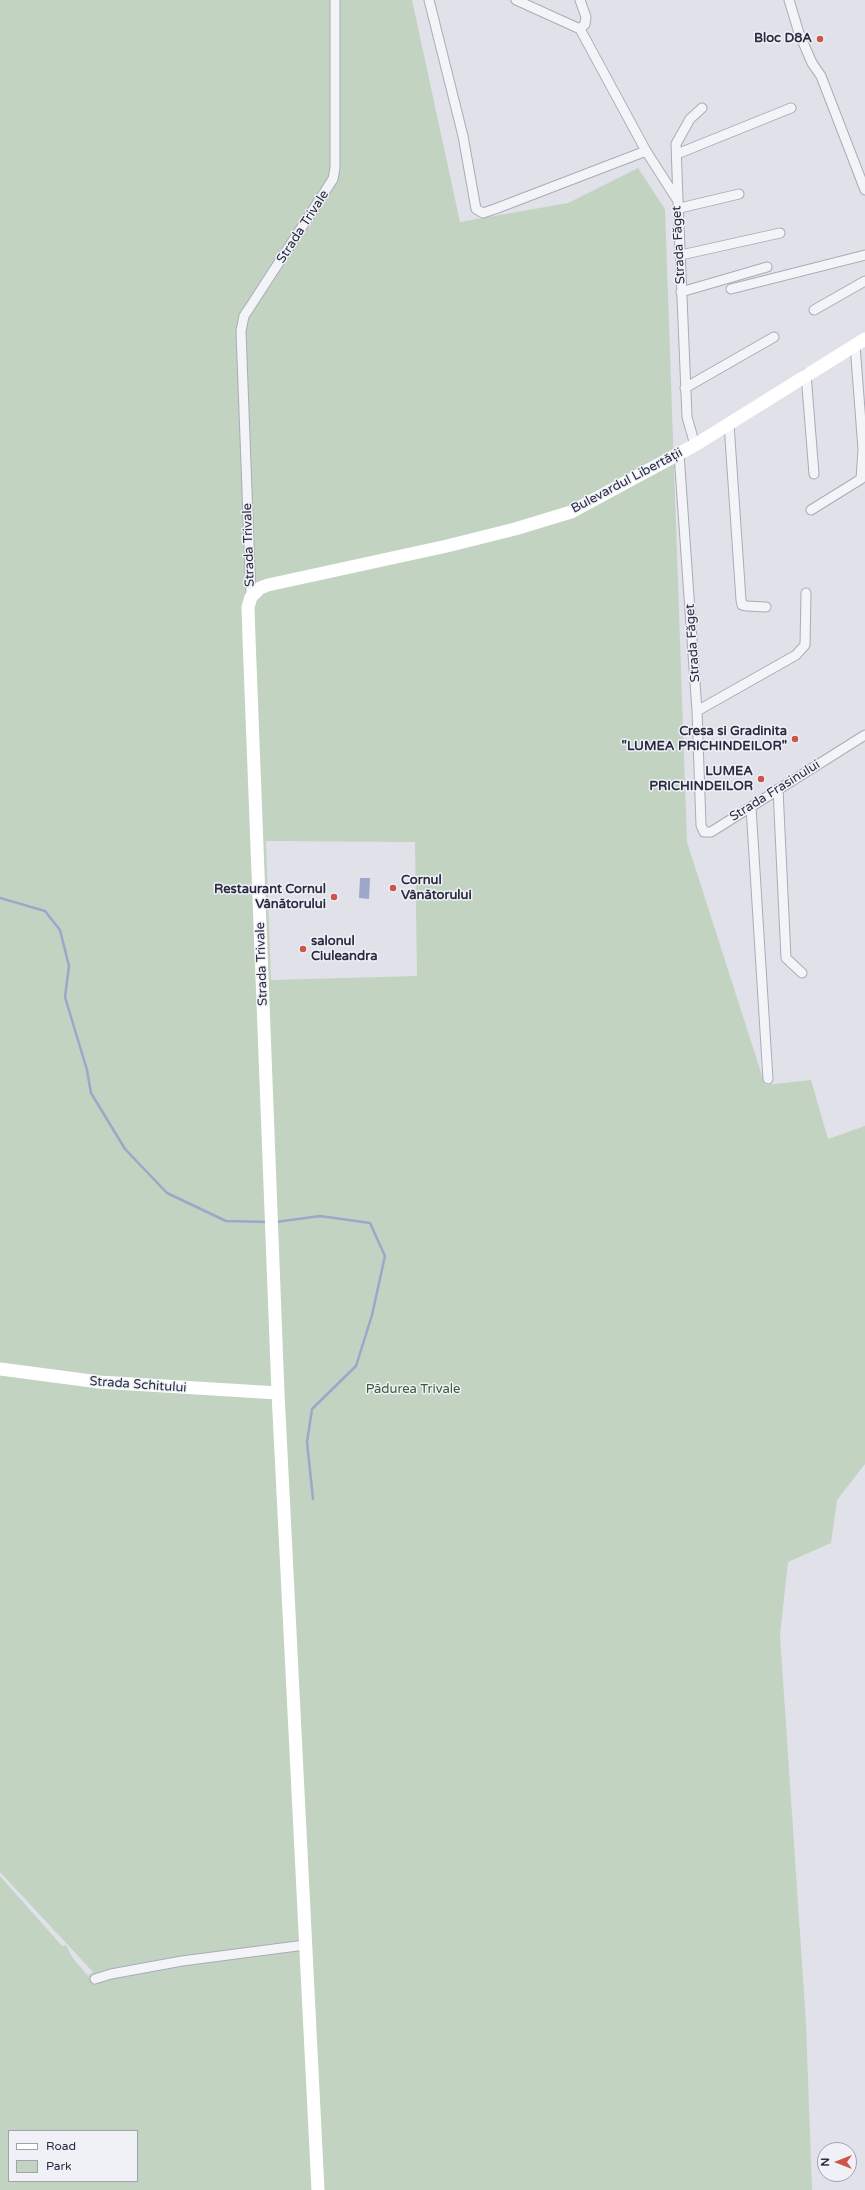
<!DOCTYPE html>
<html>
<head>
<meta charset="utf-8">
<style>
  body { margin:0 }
  #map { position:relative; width:865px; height:2190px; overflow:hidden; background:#e1e2e9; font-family:"Varela Round",sans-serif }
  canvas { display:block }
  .legend { position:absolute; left:8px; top:2130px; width:130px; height:52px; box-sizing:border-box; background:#f0f1f7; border:1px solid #a0a2ae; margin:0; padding:5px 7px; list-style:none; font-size:12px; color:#292c41 }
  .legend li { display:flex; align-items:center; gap:8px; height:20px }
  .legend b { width:20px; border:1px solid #a0a2ae }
  .north { position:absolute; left:817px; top:2142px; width:40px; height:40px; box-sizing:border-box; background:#f0f1f7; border:1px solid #a0a2ae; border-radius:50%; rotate:270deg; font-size:11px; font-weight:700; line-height:16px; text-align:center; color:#292c41 }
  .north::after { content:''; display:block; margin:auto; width:14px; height:18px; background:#cd5447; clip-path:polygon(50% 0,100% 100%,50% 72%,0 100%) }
</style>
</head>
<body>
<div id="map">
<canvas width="865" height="2190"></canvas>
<ul class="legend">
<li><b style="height:5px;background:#fff"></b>Road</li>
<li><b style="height:11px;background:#c2d3c2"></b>Park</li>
</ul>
<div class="north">N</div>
</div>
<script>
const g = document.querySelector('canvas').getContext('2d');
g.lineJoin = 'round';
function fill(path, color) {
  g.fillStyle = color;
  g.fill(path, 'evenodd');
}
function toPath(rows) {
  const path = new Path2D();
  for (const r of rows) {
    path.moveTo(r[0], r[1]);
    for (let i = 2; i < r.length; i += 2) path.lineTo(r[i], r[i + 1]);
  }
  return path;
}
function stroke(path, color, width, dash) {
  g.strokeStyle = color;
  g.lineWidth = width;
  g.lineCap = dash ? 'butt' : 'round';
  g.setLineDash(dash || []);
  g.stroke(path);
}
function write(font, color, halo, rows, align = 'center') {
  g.font = font + ' "Varela Round",sans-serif';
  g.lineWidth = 3;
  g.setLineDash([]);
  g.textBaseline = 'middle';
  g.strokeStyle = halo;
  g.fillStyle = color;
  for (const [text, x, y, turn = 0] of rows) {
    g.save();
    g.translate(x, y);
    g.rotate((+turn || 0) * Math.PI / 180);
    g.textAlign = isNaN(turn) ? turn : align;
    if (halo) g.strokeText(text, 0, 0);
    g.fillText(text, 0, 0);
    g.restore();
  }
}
const green = toPath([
  [0,0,412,0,460,222,568,203,638,168,665,209,687,842,765,1085,811,1080,828,1139,865,1126,865,1464,837,1500,831,1543,788,1562,780,1635,806,2023,812,2190,0,2190,0,1876,62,1946,66,1945,72,1957,88,1976,93,1972,0,1872],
  [266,841,415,842,417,976,271,980],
  [9,2131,137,2131,137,2181,9,2181]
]);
const water = toPath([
  [360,878,370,878,369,899,359,898]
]);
const stream = toPath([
  [0,898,45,911,60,930,69,966,65,997,87,1070,91,1093,125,1149,167,1193,226,1221,268,1222],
  [276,1222,320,1216,370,1223,385,1256,372,1315,356,1366,312,1409,307,1442,313,1499]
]);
const street = toPath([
  [429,0,463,136,476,209,483,213,495,209,646,151],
  [516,0,580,29],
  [580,0,586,17,585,24,580,29],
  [789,0,799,33,812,63,821,76,865,190],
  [580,29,646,151,678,201,687,417,695,445],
  [677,154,791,108],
  [678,200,676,144,690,119,702,108],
  [680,208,739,194],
  [681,255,780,233],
  [731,289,865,255],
  [681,292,767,267],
  [814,310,865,281],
  [806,374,814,474],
  [685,388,774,337],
  [729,424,741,600,742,605,747,606,766,607],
  [679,454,697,711,701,825,704,832,711,832,865,735],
  [811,510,861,479,863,449,855,345],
  [251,597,241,331,244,316,250,307,333,179,335,168,335,0],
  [697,711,796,655,805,645,806,593],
  [778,789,786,958,802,973],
  [751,807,768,1079],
  [95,1979,111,1974,182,1961,305,1945]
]);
const secondary = toPath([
  [0,1369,99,1382,278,1393],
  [318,2190,278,1393,249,638,248,607,251,597,260,588,268,585,447,546,515,529,571,512,695,445,865,339]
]);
const markers = [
  [820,39,4,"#cd5447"],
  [795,739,4,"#cd5447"],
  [761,779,4,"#cd5447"],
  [393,888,4,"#cd5447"],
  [334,897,4,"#cd5447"],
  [303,949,4,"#cd5447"]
];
const poiNames = [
  ["Bloc D8A",812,39],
  ["Cresa si Gradinita",787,732],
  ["\"LUMEA PRICHINDEILOR\"",787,747],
  ["LUMEA",753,772],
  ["PRICHINDEILOR",753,787],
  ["Cornul",401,881,"left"],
  ["Vânătorului",401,896,"left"],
  ["Restaurant Cornul",326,890],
  ["Vânătorului",326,905],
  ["salonul",311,942,"left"],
  ["Ciuleandra",311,957,"left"]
];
const streetNames = [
  ["Strada Trivale",303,227,-57],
  ["Strada Făget",679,245,-93],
  ["Bulevardul Libertății",627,481,-28],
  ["Strada Trivale",249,545,-92],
  ["Strada Făget",693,643,-94],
  ["Strada Frasinului",775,791,-32],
  ["Strada Trivale",262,964,-92],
  ["Strada Schitului",138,1385,4]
];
const parkNames = [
  ["Pădurea Trivale",413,1390]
];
fill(green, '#c2d3c2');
fill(water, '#9ca7c9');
stroke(stream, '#9ca7c9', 2.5);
stroke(street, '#aaabb7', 11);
stroke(street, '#f3f4f8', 9);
stroke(secondary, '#fff', 13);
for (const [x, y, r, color] of markers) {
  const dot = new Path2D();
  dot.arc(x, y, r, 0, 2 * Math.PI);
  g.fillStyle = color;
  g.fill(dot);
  stroke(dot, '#f0f1f7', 1.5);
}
write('bold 13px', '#292c41', '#f0f1f7', poiNames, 'right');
write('13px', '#292c41', '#f0f1f7', streetNames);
write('13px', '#375d39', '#f0f1f7', parkNames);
</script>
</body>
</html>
